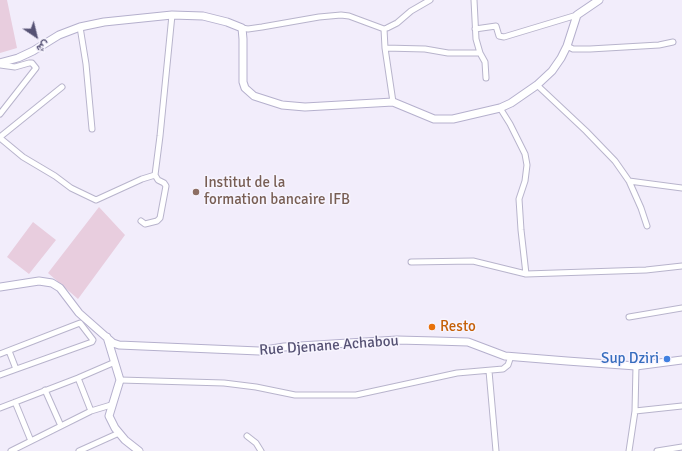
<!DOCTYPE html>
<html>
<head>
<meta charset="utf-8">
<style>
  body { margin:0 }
  #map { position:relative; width:682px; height:451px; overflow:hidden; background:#f2edfb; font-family:Signika,Vazirmatn,sans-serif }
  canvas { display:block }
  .north { position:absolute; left:16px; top:16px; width:40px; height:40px; -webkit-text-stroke:3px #f7f4fe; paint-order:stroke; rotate:145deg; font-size:11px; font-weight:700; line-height:16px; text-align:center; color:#565274 }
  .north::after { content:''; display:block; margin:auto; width:14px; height:18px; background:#565274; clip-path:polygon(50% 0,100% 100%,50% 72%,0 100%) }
</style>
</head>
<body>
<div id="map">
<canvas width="682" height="451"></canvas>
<div class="north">ش</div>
</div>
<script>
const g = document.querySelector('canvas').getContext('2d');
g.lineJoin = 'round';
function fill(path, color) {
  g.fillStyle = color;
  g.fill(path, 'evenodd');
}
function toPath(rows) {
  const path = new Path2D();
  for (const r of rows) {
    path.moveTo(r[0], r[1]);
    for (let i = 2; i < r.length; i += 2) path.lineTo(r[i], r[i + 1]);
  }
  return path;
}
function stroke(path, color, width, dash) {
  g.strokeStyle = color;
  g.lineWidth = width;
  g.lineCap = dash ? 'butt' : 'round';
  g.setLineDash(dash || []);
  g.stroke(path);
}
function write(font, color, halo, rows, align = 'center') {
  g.font = font + ' Signika,sans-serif';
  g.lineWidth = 3;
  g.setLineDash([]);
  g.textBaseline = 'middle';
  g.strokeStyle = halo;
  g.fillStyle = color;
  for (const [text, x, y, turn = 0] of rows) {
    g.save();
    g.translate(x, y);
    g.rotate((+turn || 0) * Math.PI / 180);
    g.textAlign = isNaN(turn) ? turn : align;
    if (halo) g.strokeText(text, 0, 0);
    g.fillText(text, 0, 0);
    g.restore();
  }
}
const green = toPath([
  [0,0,7,0,17,48,0,53],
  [99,207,125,235,78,299,48,273],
  [33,222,56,240,29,274,7,257]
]);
const street = toPath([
  [474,0,476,39,480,53,485,62,486,78],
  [80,27,86,64,92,129],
  [242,28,248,29,262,27,319,17,341,15,349,16,384,29,387,28,397,23,411,11,430,0],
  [384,29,385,48,393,102],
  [475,29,496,26,499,36,504,37,577,15],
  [567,46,573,49,590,49,659,45,673,42],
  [385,48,425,49,448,53,480,53],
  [0,65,15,67,29,63,32,63,36,68,0,114],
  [537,85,586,131,615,161,629,181,641,208,647,226],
  [500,108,510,124,525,154,527,165,525,181,519,199,521,230,526,274],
  [0,137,62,87],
  [0,138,23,157,55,176,71,188,96,200,142,179,155,175,158,180,164,183,166,186,160,218,157,221,145,224,141,221],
  [155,175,160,136,172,15],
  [629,181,682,188],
  [411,262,473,261,526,274,646,270,682,266],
  [629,317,682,308],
  [9,351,16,369],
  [0,354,80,323,93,340,92,342,0,375],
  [489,371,496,451],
  [78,378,91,411],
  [120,380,224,383,256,387,295,395,356,395,457,373,503,369,508,365,511,356],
  [45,390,61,426],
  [15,402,31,441],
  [0,408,78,378,115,362],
  [635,411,682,406],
  [247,436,256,443,261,451],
  [11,451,91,411,111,405],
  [79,451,119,433],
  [629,451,635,411,636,366],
  [657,451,682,447]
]);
const secondary = toPath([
  [0,63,18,58,33,51,59,35,80,27,104,22,172,15,203,16,227,22,242,28,243,39,243,82,245,88,254,96,282,105,305,107,393,102,434,119,453,119,500,108,511,103,537,85,552,71,561,58,567,46,577,15,599,0],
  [0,287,39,281,52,283,60,288,79,313,113,343,119,345,259,351,284,347,397,340,436,341,468,342,505,356,567,361,636,366,682,360],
  [107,337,120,380,109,416,115,428,125,440,139,451]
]);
const markers = [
  [196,192,4,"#8d6e63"],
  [432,327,4,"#e8710a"],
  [667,359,4,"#3f7fe0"]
];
const educationNames = [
  ["Institut de la",204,183],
  ["formation bancaire IFB",204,200]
];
const foodNames = [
  ["Resto",440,327]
];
const streetNames = [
  ["Rue Djenane Achabou",329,346,-4]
];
const shopNames = [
  ["Sup Dziri",659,359]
];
fill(green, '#e8cdde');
stroke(street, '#b8b4cc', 7);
stroke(secondary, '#b5b0cd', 9);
stroke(street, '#fff', 5);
stroke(secondary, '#fff', 7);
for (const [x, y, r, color] of markers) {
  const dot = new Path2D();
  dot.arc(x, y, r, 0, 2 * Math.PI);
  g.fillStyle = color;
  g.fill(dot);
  stroke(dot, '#f7f4fe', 1.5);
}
write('15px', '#785e54', '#f7f4fe', educationNames, 'left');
write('15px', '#c56008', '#f7f4fe', foodNames, 'left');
write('15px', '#565274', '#f7f4fe', streetNames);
write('15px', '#366cbe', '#f7f4fe', shopNames, 'right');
</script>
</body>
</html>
